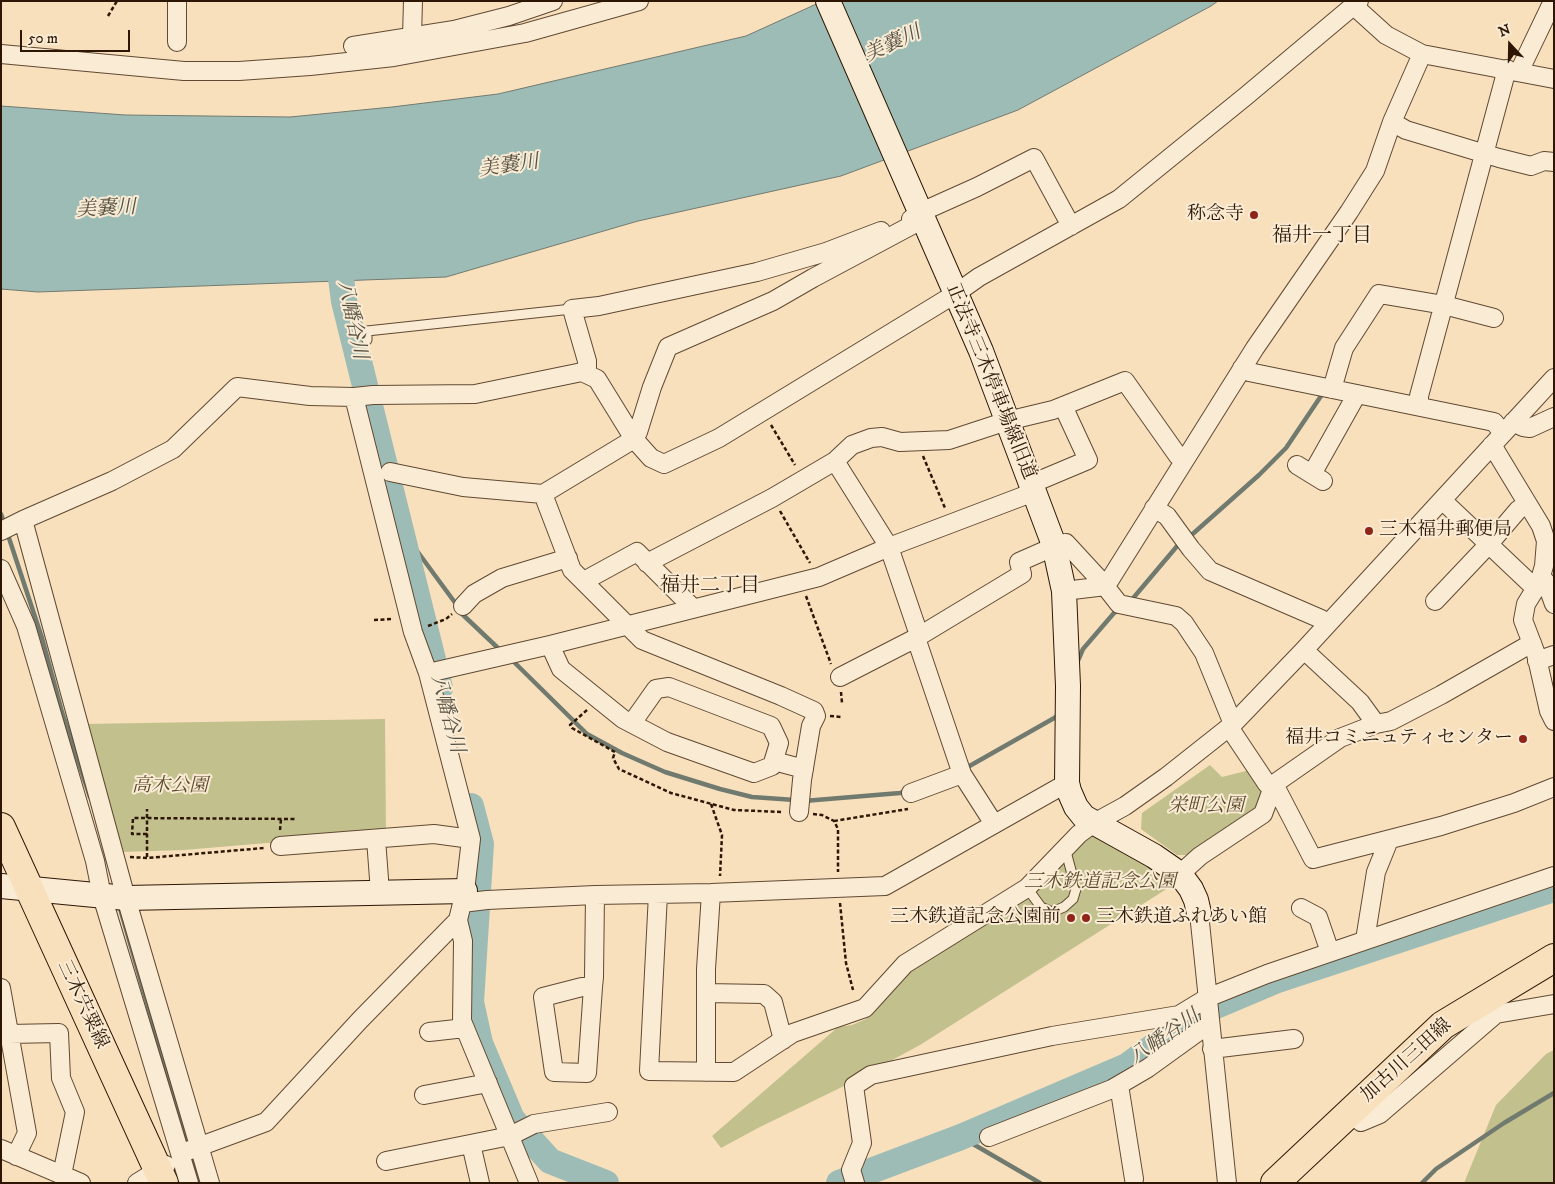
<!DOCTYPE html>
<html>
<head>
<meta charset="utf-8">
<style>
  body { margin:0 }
  #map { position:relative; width:1555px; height:1184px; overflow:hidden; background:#f8e0bd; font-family:"IM FELL DW Pica",serif }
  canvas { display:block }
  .frame { position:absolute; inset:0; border:2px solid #2d1704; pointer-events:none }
  .north { position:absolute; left:1485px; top:20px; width:50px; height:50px; -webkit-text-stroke:4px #faebd4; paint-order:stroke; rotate:339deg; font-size:14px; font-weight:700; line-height:20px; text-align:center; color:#2d1704 }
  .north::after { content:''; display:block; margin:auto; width:18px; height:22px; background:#2d1704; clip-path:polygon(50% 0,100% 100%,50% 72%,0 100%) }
  .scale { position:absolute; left:20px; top:30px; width:110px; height:22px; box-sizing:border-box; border:2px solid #2d1704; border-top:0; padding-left:6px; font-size:15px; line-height:18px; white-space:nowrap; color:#2d1704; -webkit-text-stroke:4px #faebd4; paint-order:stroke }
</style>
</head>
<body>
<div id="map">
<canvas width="1555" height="1184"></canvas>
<div class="frame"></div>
<div class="north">N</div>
<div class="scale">50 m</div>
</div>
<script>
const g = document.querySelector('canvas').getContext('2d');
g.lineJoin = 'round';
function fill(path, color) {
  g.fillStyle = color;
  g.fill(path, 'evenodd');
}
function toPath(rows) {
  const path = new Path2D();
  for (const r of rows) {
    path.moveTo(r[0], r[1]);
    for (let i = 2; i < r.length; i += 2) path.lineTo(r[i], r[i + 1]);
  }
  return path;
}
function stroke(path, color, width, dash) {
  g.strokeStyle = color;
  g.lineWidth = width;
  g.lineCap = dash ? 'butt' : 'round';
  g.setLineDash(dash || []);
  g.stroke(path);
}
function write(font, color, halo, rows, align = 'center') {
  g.font = font + ' "IM FELL DW Pica","Noto Serif JP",serif';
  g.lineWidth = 4;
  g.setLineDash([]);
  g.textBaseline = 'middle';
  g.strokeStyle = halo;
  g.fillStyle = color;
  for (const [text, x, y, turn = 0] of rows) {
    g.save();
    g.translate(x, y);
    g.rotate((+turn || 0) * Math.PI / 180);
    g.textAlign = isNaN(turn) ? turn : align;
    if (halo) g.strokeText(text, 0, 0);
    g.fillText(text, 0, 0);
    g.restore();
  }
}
const green = toPath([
  [385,719,386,833,184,850,122,852,84,724],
  [1210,765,1222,777,1250,770,1265,791,1255,814,1190,855,1177,855,1141,829,1142,813],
  [1097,835,1176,883,920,1045,846,1085,758,1128,721,1148,712,1136,838,1027,852,1025,866,1019,910,971,1061,862,1092,836],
  [1554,1050,1554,1183,1464,1183,1496,1105,1546,1054]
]);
const water = toPath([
  [823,1,1218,1,1211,6,1018,110,841,176,638,221,446,277,38,292,1,289,1,106,125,115,290,117,392,107,498,94,746,36,823,1]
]);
const stream = toPath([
  [1,514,5,525],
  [7,532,42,638,62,712,90,797],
  [1187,539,1259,475,1286,448,1321,396],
  [403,540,409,540,456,604],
  [1129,603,1178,545],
  [461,613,499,649],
  [515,663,587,734,622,753,665,772,720,789,752,797,795,800],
  [1077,663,1083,649,1114,613,1120,610],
  [966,768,1056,717,1058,712],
  [804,801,900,793,907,791],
  [119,905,188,1146],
  [961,1137,1040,1183],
  [190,1153,199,1183],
  [1422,1183,1436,1169,1504,1123,1554,1093]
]);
const river = toPath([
  [337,247,344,301,440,688],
  [471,806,481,844,471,1002,480,1043,512,1119,550,1161,606,1183],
  [839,1183,961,1137,1127,1066,1197,1014,1275,981,1554,889]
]);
const path = toPath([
  [108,16,117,1],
  [771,425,795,465],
  [923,456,945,508],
  [780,511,810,563],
  [806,596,831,664],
  [374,620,393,619],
  [428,626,446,619,452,614],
  [841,692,842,703],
  [587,710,570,725,572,728,615,752,613,758,619,769,671,793,734,810,783,812],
  [830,716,841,717],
  [711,804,722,835,720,876],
  [813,814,822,815,834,821,838,829,838,872],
  [834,821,908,809],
  [280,830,281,819],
  [147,834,132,834,133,818,296,819],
  [130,857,147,858,264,848],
  [147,857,147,809],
  [840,903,846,963,853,990]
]);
const lane = toPath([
  [367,340,367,331,572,309],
  [1027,888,1041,907,1052,912,1064,907,1073,899,1076,889,1065,848]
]);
const street = toPath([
  [1354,6,1386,35,1422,54,1554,79],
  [412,36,413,1],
  [177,42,177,1],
  [353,46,454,30,509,16,553,1],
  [1,54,184,71,239,71,310,66,394,57,525,33,639,1],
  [1519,72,1553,1],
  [1392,122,1406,130,1499,158,1531,166,1544,161,1554,162],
  [912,219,919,213,977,187,1034,158,1071,226],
  [1242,368,1249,372,1494,422,1503,433],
  [587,374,587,361,572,309,599,306,757,272,826,252,881,231],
  [1332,389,1344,348,1379,294,1444,305,1494,318],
  [354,397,413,632,428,673,471,839,465,891,458,920,463,941,462,1021,529,1183],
  [1419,406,1419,396,1507,69],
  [1513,422,1523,427,1530,428,1554,417],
  [1492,445,1541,526,1546,541,1544,566,1539,583,1526,604,1523,620,1536,654,1549,711,1554,721],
  [835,461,852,445,871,438,882,437,900,442,949,440,1007,421,1053,410,1125,381,1178,456,1183,461],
  [1297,465,1323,481],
  [390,472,463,487,543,494,634,439,638,432,652,387,668,347,773,301,813,278,914,224,911,219],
  [1312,474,1357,394],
  [1031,484,1088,460,1063,406],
  [543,494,572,570,642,640,781,696,814,711,816,716,811,726,802,780,799,812],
  [1442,500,1535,588],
  [1154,508,1167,516,1191,549,1210,571,1321,619,1326,625],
  [23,520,126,898,210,1183],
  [1,531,23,520,112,481,173,449,237,387,310,396,354,397,373,395,475,394,582,372,597,379,634,439,651,458,664,464,719,438,955,294,979,277,1119,199,1246,96,1359,1],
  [647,563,772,498,835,461,889,547,919,635],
  [1,569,26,626,95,861,102,896,189,1183],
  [1541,577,1546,582,1554,604],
  [584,581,637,552,693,608],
  [1064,591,1106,586,1255,348,1349,212,1375,171,1392,122,1422,54],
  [1435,601,1489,544,1518,510,1527,504],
  [463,606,474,594,502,578,568,558],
  [916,638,962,774,994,824],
  [550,645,561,669,623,719,667,742,754,773,772,766,779,743,771,726,669,687,656,689,632,723],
  [1304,650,1360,702,1376,724,1391,721,1441,695,1532,643],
  [1537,661,1554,655],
  [428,673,550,645,819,577,889,547,1034,492],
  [840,677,916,638,1022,574,1019,562,1044,551,1054,545,1066,543,1101,581,1119,604,1176,616,1184,623,1204,653,1233,724],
  [1229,727,1267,784,1273,788],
  [774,761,804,769],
  [1274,784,1313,859,1441,826,1514,803,1554,787],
  [911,793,962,774],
  [376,839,380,892],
  [280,846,434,834,471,839],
  [1180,874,1200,856,1263,814,1274,784,1340,738,1376,724],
  [658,894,649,1071,734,1072,793,1033,865,1008,905,964,1027,888,1079,834,1094,823,1125,806,1166,777,1233,724,1304,650,1554,378],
  [462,903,487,900,595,895,711,893,885,886,1067,783],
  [1301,908,1318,917,1330,952],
  [1199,913,1227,1183],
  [1365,940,1376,872,1387,845,1386,840],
  [593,987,582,987,543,997,554,1072,587,1073,593,987,594,977,595,895],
  [1,988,27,1133,16,1156],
  [706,993,764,994,773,1002,783,1040],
  [429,1032,465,1028],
  [9,1034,59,1033,61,1078,75,1112,62,1175],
  [1212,1049,1294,1039],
  [706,1072,706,969,711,893],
  [1119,1085,1134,1179],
  [424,1095,488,1083],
  [1350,1112,1361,1122,1380,1114,1496,1014,1554,1004],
  [989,1137,1112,1089,1148,1068,1202,1029,1210,1028],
  [471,1144,480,1183],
  [1,1149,81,1183],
  [190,1150,266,1122,360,1020,458,920],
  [386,1161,510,1136,534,1124,608,1112],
  [137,1183,166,1165],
  [855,1183,851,1170,862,1143,854,1086,871,1075,1052,1036,1179,1015,1207,998,1267,974,1554,876]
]);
const secondary = toPath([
  [828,1,981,351,1054,545,1064,591,1068,686,1067,783,1069,791,1076,807,1084,817,1154,856,1180,874,1191,889,1196,900,1199,913],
  [1,886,126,898,465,891]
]);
const primary = toPath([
  [1,827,164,1183],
  [1275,1183,1443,1025,1554,958]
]);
const markers = [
  [1254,215,5,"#8f2418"],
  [1369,531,5,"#8f2418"],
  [1523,739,5,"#8f2418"],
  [1071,918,5,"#8f2418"],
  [1086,918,5,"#8f2418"]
];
const poiNames = [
  ["称念寺",1244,215],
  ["三木福井郵便局",1379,531,"left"],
  ["福井コミニュティセンター",1513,739],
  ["三木鉄道記念公園前",1061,918],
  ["三木鉄道ふれあい館",1096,918,"left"]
];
const streetNames = [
  ["正法寺三木停車場線旧道",990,382,68],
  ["三木宍粟線",82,1005,65],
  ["加古川三田線",1407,1061,-42]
];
const parkNames = [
  ["高木公園",170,787],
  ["栄町公園",1206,807],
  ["三木鉄道記念公園",1100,883]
];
const waterNames = [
  ["美嚢川",893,45,-25],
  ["美嚢川",509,167,-8],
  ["美嚢川",106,210,-3],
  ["八幡谷川",351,320,78],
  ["八幡谷川",446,714,75],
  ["八幡谷川",1165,1038,-35]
];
const neighbourhoodNames = [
  ["福井一丁目",1322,237],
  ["福井二丁目",710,587]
];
fill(green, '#c2c18e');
fill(water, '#9ebcb6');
stroke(water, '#717a6f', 1);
stroke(stream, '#717a6f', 4.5);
stroke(river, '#9ebcb6', 26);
stroke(lane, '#604932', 11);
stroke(street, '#604932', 20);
stroke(secondary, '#2d1704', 26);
stroke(primary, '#2d1704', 30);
stroke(path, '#2d1704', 2.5, [4, 2.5]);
stroke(lane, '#faebd4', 9);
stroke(street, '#faebd4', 18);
stroke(secondary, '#faebd4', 24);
stroke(primary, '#f8e0bd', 28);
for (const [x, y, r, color] of markers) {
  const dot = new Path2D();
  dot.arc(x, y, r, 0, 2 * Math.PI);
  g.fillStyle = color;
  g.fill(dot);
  stroke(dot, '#faebd4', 2);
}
write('19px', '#2d1704', '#faebd4', poiNames, 'right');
write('19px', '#2d1704', '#faebd4', streetNames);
write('italic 19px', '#5a4a2d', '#faebd4', parkNames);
write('italic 20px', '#555142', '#faebd4', waterNames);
write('20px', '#2d1704', '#faebd4', neighbourhoodNames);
</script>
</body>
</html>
